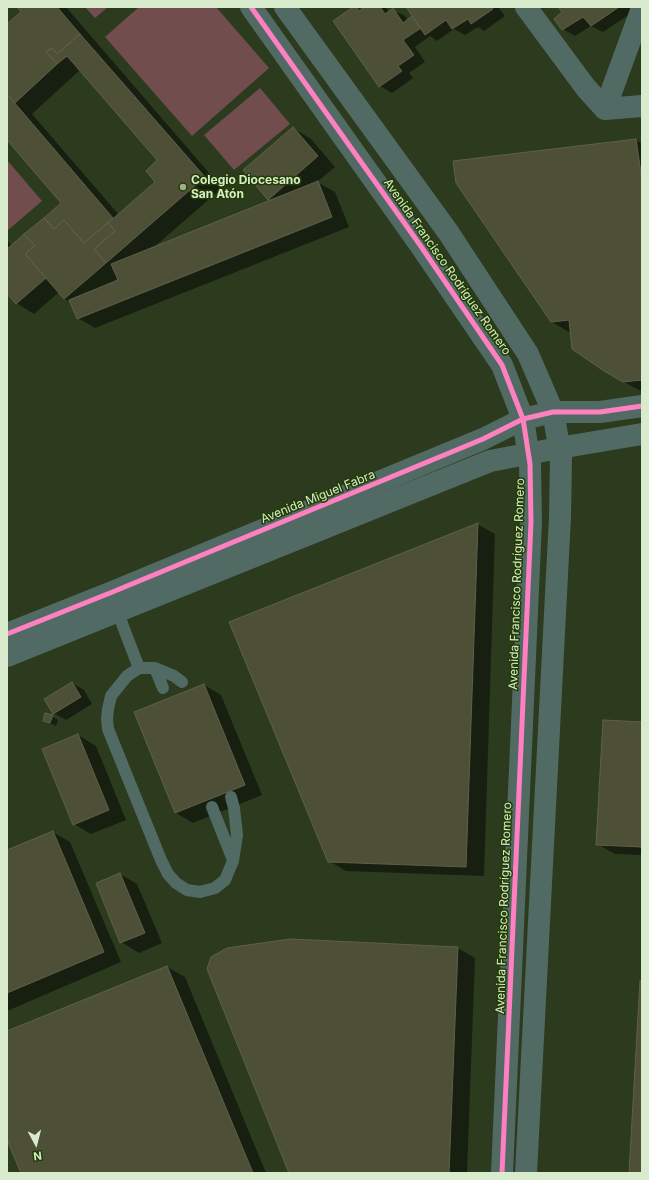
<!DOCTYPE html>
<html>
<head>
<meta charset="utf-8">
<style>
  body { margin:0 }
  #map { position:relative; width:649px; height:1180px; overflow:hidden; background:#2c3b1e; font-family:Inter,sans-serif }
  canvas { display:block }
  .frame { position:absolute; inset:0; border:8px solid #d9ebcd; pointer-events:none }
  .north { position:absolute; left:16px; top:1124px; width:40px; height:40px; -webkit-text-stroke:3px #223d03; paint-order:stroke; rotate:173deg; font-size:11px; font-weight:700; line-height:16px; text-align:center; color:#d9ebcd }
  .north::after { content:''; display:block; margin:auto; width:14px; height:18px; background:#d9ebcd; clip-path:polygon(50% 0,100% 100%,50% 72%,0 100%) }
</style>
</head>
<body>
<div id="map">
<canvas width="649" height="1180"></canvas>
<div class="frame"></div>
<div class="north">N</div>
</div>
<script>
const g = document.querySelector('canvas').getContext('2d');
g.lineJoin = 'round';
function fill(path, color) {
  g.fillStyle = color;
  g.fill(path, 'evenodd');
}
function toPath(rows) {
  const path = new Path2D();
  for (const r of rows) {
    path.moveTo(r[0], r[1]);
    for (let i = 2; i < r.length; i += 2) path.lineTo(r[i], r[i + 1]);
  }
  return path;
}
function stroke(path, color, width, dash) {
  g.strokeStyle = color;
  g.lineWidth = width;
  g.lineCap = dash ? 'butt' : 'round';
  g.setLineDash(dash || []);
  g.stroke(path);
}
function write(font, color, halo, rows, align = 'center') {
  g.font = font + ' Inter,sans-serif';
  g.lineWidth = 3;
  g.setLineDash([]);
  g.textBaseline = 'middle';
  g.strokeStyle = halo;
  g.fillStyle = color;
  for (const [text, x, y, turn = 0] of rows) {
    g.save();
    g.translate(x, y);
    g.rotate((+turn || 0) * Math.PI / 180);
    g.textAlign = isNaN(turn) ? turn : align;
    if (halo) g.strokeText(text, 0, 0);
    g.fillText(text, 0, 0);
    g.restore();
  }
}
const green = toPath([
  [85,7,108,7,95,18],
  [139,7,216,7,269,68,192,136,105,37],
  [260,88,290,124,234,170,204,135],
  [7,160,42,201,7,231]
]);
const shadow = toPath([
  [18,7,66,7,222,188,153,248,272,200,269,199,293,128,311,139,335,167,317,182,335,192,349,227,95,328,78,318,71,302,65,299,59,292,34,314,16,303,7,293,7,240,12,246,63,203,7,139,7,25,22,12],
  [80,70,159,160,157,182,119,215,32,114],
  [118,278,119,281,111,284],
  [354,7,362,10,367,7,385,7,390,12,393,10,405,16,408,21,414,16,407,7,498,7,505,16,484,31,478,27,465,35,454,29,437,41,430,36,415,47,425,62,409,73,413,78,392,93,380,86],
  [560,7,629,7,633,12,603,32,591,26,575,36,563,29,563,12],
  [636,140,642,144,641,391,622,381,571,332,569,332,552,322],
  [477,524,495,534,484,876,346,871,329,861],
  [72,683,84,690,92,704,66,720,54,713],
  [204,685,221,695,262,795,193,823,176,813],
  [52,716,58,720,56,726,44,721],
  [642,723,642,855,615,854,597,844],
  [78,735,96,746,126,820,91,834,74,824],
  [53,832,70,842,121,962,7,1011,7,846,9,850],
  [120,874,137,884,162,943,139,953,121,942],
  [458,948,475,958,467,1173,290,1173],
  [167,967,185,977,266,1173,22,1173,7,1137,7,1032]
]);
const building = toPath([
  [17,7,57,7,80,34,57,54,52,48,46,52,57,64,15,103,7,94,7,24,21,12,17,7],
  [353,7,356,7,359,11,365,7,380,7,385,14,393,8,403,23,412,16,421,28,403,40,414,55,398,66,402,71,379,87,333,21,353,7],
  [406,7,492,7,493,9,471,24,468,19,452,29,446,20,425,35,406,7],
  [558,7,619,7,591,26,583,17,562,30,554,19,562,12,558,7],
  [80,34,205,177,106,263,94,249,115,231,108,223,155,182,146,171,157,160,67,56,57,64,46,52,52,48,57,54,80,34],
  [7,94,113,218,84,243,64,220,54,229,44,218,61,203,7,140,7,94],
  [293,127,318,156,268,200,243,170,293,127],
  [636,139,642,180,642,380,623,382,604,371,572,349,569,320,551,322,456,183,453,161,636,139],
  [318,181,332,217,77,319,69,300,118,280,111,264,318,181],
  [44,218,54,229,64,220,84,243,108,223,115,231,94,249,106,263,64,299,25,254,35,246,24,234,44,218],
  [24,234,35,246,25,254,46,278,16,304,7,294,7,249,24,234],
  [478,523,466,867,328,862,229,622,478,523],
  [72,682,81,697,53,714,44,699,72,682],
  [204,684,245,785,175,813,134,712,204,684],
  [45,713,53,715,50,723,43,721,45,713],
  [603,720,642,722,642,847,596,845,603,720],
  [78,734,109,810,73,825,42,749,78,734],
  [53,831,104,952,7,993,7,850,53,831],
  [120,873,145,933,120,943,96,883,120,873],
  [290,939,458,947,449,1173,289,1173,207,969,211,957,227,948,290,939],
  [167,966,253,1173,21,1173,7,1140,7,1031,167,966],
  [640,981,642,981,642,1173,629,1173,640,981]
]);
const service = toPath([
  [116,608,139,668],
  [155,668,163,688],
  [182,682,174,676,155,668,139,668,127,676,111,696,108,709,107,719,108,729,161,860,168,874,176,883,187,890,200,892,215,888,225,880,233,861,237,835,234,808,231,797],
  [212,807,233,860]
]);
const minor = toPath([
  [251,7,420,245,502,365,523,419,530,464,531,522,502,1173],
  [285,7,448,232,528,354,553,412,561,457,560,517,526,1173],
  [526,7,586,88,605,109],
  [605,109,642,8],
  [605,109,642,106],
  [7,634,110,593,483,439,523,419,553,412,600,412,642,406],
  [7,656,490,461,559,448,642,434]
]);
const cycleway = toPath([
  [251,7,420,245,502,365,523,419,530,464,531,522,502,1173],
  [7,634,110,593,483,439,523,419,553,412,600,412,642,406]
]);
const markers = [
  [183,187,4,"#9cad90"]
];
const poiNames = [
  ["Colegio Diocesano",191,180],
  ["San Atón",191,194]
];
const streetNames = [
  ["Avenida Francisco Rodríguez Romero",447,267,55],
  ["Avenida Miguel Fabra",318,497,-22],
  ["Avenida Francisco Rodríguez Romero",517,584,-88],
  ["Avenida Francisco Rodríguez Romero",504,908,-88]
];
fill(green, '#724d4e');
fill(shadow, '#0007');
fill(building, '#4e4f37');
stroke(building, '#5f6049', 1);
stroke(service, '#526a64', 12);
stroke(minor, '#526a64', 22);
stroke(cycleway, '#ff80c0', 5);
for (const [x, y, r, color] of markers) {
  const dot = new Path2D();
  dot.arc(x, y, r, 0, 2 * Math.PI);
  g.fillStyle = color;
  g.fill(dot);
  stroke(dot, '#223d03', 1.5);
}
write('bold 12px', '#d9ebcd', '#223d03', poiNames, 'left');
write('12px', '#d9ebcd', '#223d03', streetNames);
</script>
</body>
</html>
